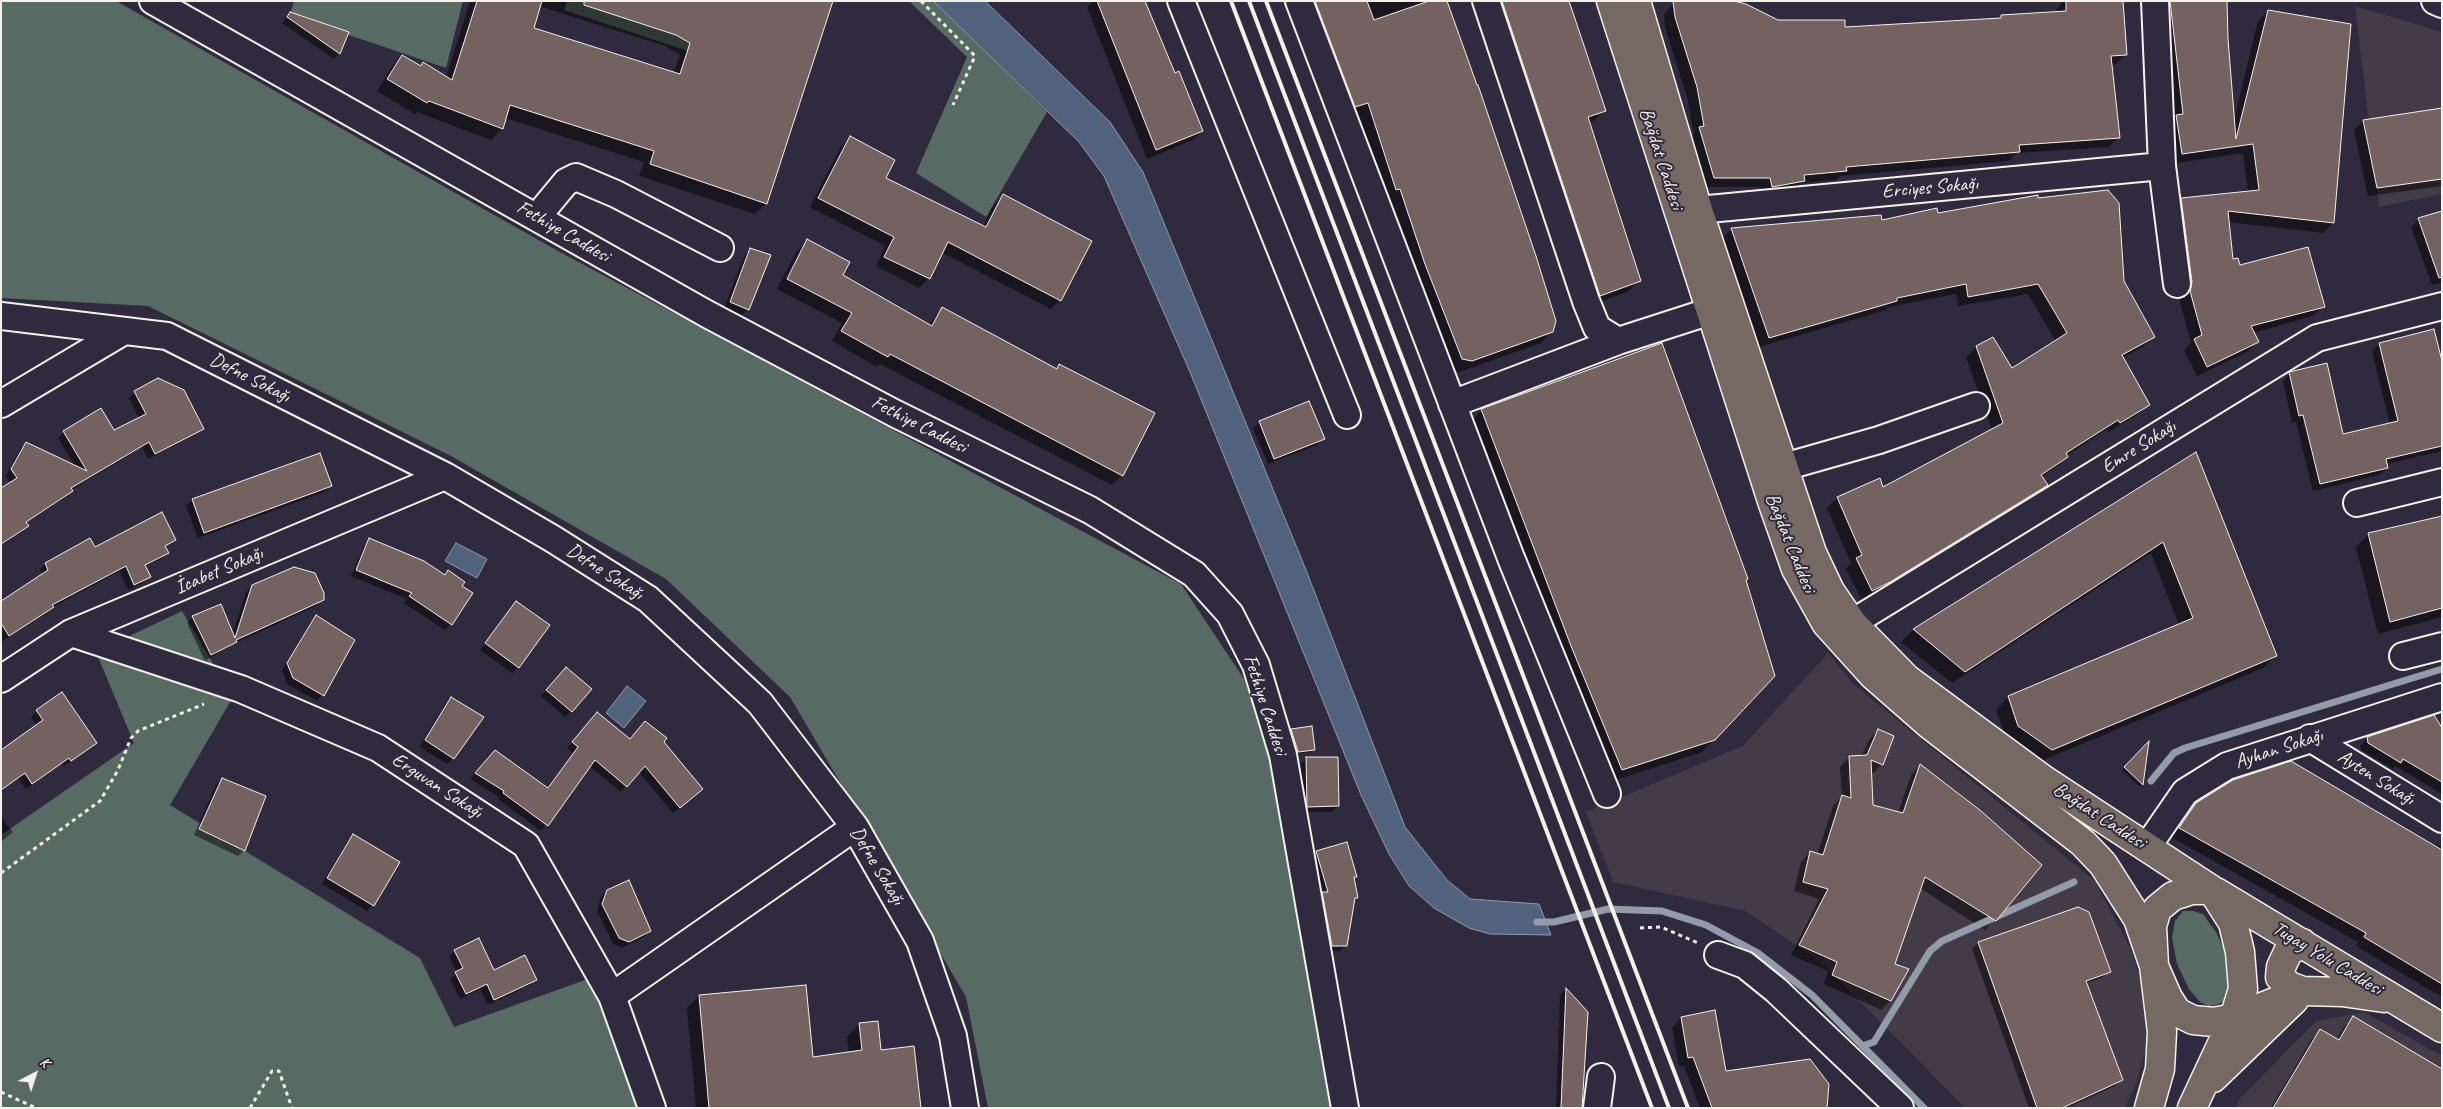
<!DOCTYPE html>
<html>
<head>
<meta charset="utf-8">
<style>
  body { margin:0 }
  #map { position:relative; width:2443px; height:1109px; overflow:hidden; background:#2f2a3d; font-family:Caveat,sans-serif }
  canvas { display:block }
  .frame { position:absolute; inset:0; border:2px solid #f4f1e8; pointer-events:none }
  .north { position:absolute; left:10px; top:1049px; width:50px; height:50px; -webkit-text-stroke:4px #2f2a3d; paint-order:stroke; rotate:40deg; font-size:14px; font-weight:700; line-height:20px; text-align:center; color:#f4f1e8 }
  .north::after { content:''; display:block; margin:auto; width:18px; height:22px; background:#f4f1e8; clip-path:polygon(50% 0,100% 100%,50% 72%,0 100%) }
</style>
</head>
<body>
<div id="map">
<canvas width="2443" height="1109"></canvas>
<div class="frame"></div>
<div class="north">K</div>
</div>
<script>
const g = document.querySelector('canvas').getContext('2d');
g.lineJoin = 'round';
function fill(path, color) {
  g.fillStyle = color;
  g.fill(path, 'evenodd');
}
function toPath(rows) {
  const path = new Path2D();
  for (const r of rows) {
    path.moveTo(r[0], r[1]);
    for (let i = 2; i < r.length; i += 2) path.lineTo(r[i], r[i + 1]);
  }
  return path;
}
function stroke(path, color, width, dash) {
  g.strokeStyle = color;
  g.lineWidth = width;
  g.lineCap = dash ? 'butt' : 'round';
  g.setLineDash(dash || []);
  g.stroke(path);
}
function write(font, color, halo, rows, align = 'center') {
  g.font = font + ' Caveat,sans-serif';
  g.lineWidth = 4;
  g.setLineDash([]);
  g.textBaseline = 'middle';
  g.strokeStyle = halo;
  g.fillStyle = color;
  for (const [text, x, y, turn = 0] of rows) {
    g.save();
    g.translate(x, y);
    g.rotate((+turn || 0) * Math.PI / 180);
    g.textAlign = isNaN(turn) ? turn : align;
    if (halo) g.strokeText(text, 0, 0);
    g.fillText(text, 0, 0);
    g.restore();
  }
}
const built = toPath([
  [2355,6,2442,32,2442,194,2379,207],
  [1828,653,1852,683,2095,881,2130,948,2148,999,2147,1045,2136,1084,2125,1108,1965,1108,1821,962,1746,911,1613,882,1586,812,1743,746],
  [2364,1012,2442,1056,2442,1108,2236,1108,2240,1098,2316,1021]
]);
const green = toPath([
  [1,1,116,1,558,251,1181,584,1244,679,1267,744,1331,1108,988,1108,966,997,790,697,666,579,451,456,148,306,1,298],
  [294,1,463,1,446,68,290,15],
  [567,1,704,1,688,51,564,10],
  [909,1,933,1,1047,112,986,217,916,173,967,57],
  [182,611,233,697,170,805,420,958,454,1027,599,975,639,1108,1,1108,1,835,134,743,96,652],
  [2183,911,2193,911,2203,914,2216,932,2224,949,2230,976,2229,988,2223,1002,2216,1005,2209,1006,2200,1002,2189,989,2177,964,2172,938,2175,921]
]);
const water = toPath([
  [933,1,985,1,1110,122,1143,172,1306,570,1405,827,1447,880,1470,899,1539,904,1551,935,1490,934,1469,928,1434,908,1409,886,1389,854,1361,795,1190,372,1104,176,1079,142,933,1],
  [456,543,487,559,477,578,445,561,456,543],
  [627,686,646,701,624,728,606,713,627,686]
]);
const shadow = toPath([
  [470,1,831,1,766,203,755,214,639,176,644,162,505,118,502,129,491,140,417,112,415,114,377,91,391,68,402,56,420,67,446,78],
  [539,6,665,46,680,55,673,74,532,29],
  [1093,1,1143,1,1174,74,1202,131,1193,140,1147,159,1087,7],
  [1300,1,1445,1,1552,331,1541,343,1459,372,1451,370,1385,200,1356,113,1344,117],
  [1486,1,1566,1,1604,110,1594,121,1589,122,1640,280,1629,291,1590,306],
  [1676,1,1778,21,1844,28,1998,19,2002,16,2057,13,2057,9,2064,1,2122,1,2126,55,2116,64,2111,65,2119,137,2109,147,2017,153,2009,161,1840,176,1836,180,1801,183,1794,190,1762,196,1761,187,1704,187,1690,137,1694,134,1687,97,1665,27,1664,14],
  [2160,1,2226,1,2227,39,2234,120,2258,21,2268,11,2333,223,2323,233,2228,222,2232,261,2323,306,2313,316,2253,333,2257,342,2247,352,2197,376,2184,350,2191,343,2180,302,2182,293,2172,209,2182,199,2248,192,2243,153,2172,164],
  [290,14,339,53,334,59,282,23],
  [2442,110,2442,186,2368,196,2354,130,2363,121],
  [850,138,884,178,983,226,994,205,1004,196,1060,300,1051,309,941,252,928,279,919,288,876,266,885,246,810,207,841,147],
  [2037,199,2123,281,2153,337,2143,347,2122,358,2148,404,2138,414,2109,432,2107,429,2066,456,2056,467,2041,477,2046,485,2036,495,1862,600,1846,569,1851,563,1827,508,1837,498,1883,489,1992,430,1966,357,1976,347,1992,339,2012,370,2056,342,2028,294,1958,306,1956,294,1889,307,1886,310,1759,347,1721,239,1731,230,1880,216,1881,221],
  [2442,212,2442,283,2432,285,2411,227,2419,219],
  [807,241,842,276,929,325,942,309,1055,370,1059,366,1122,475,1112,485,880,364,877,367,832,341,842,323,777,289,797,251],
  [751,249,748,309,742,315,724,308,745,255],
  [2433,331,2442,366,2442,451,2386,464,2387,468,2379,475,2313,491,2296,422,2292,423,2283,381,2290,374,2342,436,2390,424,2372,351,2379,344],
  [135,392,202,428,196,434,148,459,142,447,71,490,66,497,25,523,27,526,21,532,1,545,1,489,10,483,6,476,20,449,26,443,75,466,58,438,64,432,114,431,139,418,129,398],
  [1482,410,1745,581,1714,739,1702,752,1610,782,1470,422],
  [1260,422,1323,439,1317,445,1268,464,1253,428],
  [2196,454,2276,656,2263,668,2039,762,2006,738,1996,710,2008,697,2179,625,2151,553,1952,683,1901,642,1913,630],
  [331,486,325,492,198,538,186,506,192,500],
  [2442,517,2442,617,2378,634,2356,547,2369,534],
  [175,539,164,548,167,553,161,559,144,567,149,577,143,583,128,590,120,571,53,607,46,613,1,642,1,602,43,575,40,570,45,564,90,540,94,549],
  [370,540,460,587,451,624,445,630,404,603,407,599,351,576,364,546],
  [252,586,323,600,316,606,233,644,205,661,187,623,193,617,232,635,246,592],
  [516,602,518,667,512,673,480,650],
  [316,617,323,695,317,701,287,684,282,670,310,623],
  [560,675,571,711,565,717,541,696],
  [451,698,453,758,447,764,420,747,445,704],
  [37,711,95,743,64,766,62,763,26,789,18,778,1,790,1,751,37,726,31,717],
  [597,714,630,740,662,742,696,795,673,813,638,771,621,792,589,766,541,831,498,799,499,797,470,779,489,757,547,789,573,753,567,748],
  [1292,730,1314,749,1311,752,1295,754,1289,733],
  [1878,730,1882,764,1873,773,1870,772,1872,806,1898,813,1911,775,1920,765,2040,866,1985,930,1920,888,1894,965,1890,1001,1881,1010,1824,984,1828,971,1791,955,1819,899,1794,891,1801,862,1810,852,1817,855,1833,806,1842,797,1840,767,1849,757,1861,757,1869,740],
  [2442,731,2442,794,2395,766,2393,769,2361,750,2360,746,2367,738],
  [2147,745,2142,785,2140,787,2122,770],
  [1306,758,1338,806,1332,812,1302,812,1300,764],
  [222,779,244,850,238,856,194,835,216,785],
  [2196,804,2433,847,2435,844,2442,848,2442,997,2356,946,2358,942,2171,837],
  [1,817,13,832,1,842],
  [353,836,398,863,373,905,367,911,322,884,347,842],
  [1317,852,1356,876,1353,879,1357,897,1353,901,1346,945,1340,951,1327,950,1318,899,1322,895,1311,857],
  [607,891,650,931,644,937,622,948,613,944,597,911,601,897],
  [1978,943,2109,971,2103,977,2086,984,2121,1080,2115,1086,2067,1108,2029,1108,1972,949],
  [455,951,494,972,536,979,530,985,488,1005,480,989,460,999,450,979,457,973,449,957],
  [1566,989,1587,1012,1581,1108,1556,1108,1560,995],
  [699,996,812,1058,849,1053,847,1037,859,1024,920,1108,696,1108,687,1008],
  [1681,1018,1725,1072,1826,1108,1700,1108,1684,1066,1679,1066,1672,1028],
  [2354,1018,2442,1108,2271,1108,2311,1040,2320,1031,2336,1040,2344,1027]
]);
const stream = toPath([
  [2151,781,2174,753,2185,748,2442,669],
  [1537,922,1554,922,1608,909,1662,911,1706,925,1758,953,1812,995,1924,1108],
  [1862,1046,1874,1042,1930,951,1942,941,2074,882]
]);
const building = toPath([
  [477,1,542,1,534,28,680,74,690,43,676,35,584,5,584,1,833,1,767,204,650,164,654,151,510,105,503,129,429,101,427,103,387,79,402,55,421,66,423,62,452,80,477,1],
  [1097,1,1145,1,1175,73,1179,71,1203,131,1156,150,1097,1],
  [1315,1,1367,1,1374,20,1429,1,1447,1,1477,85,1478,85,1536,256,1556,321,1553,332,1472,361,1462,359,1425,264,1400,189,1396,190,1368,103,1355,107,1315,1],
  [1502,1,1569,1,1606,111,1588,117,1641,281,1600,296,1502,1],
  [1673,1,1734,1,1746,4,1778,20,1845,20,1845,27,2001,18,2001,15,2066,11,2066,1,2123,1,2127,55,2111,56,2120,138,2019,145,2020,152,1846,167,1847,171,1804,175,1805,181,1772,187,1770,178,1714,178,1699,127,1704,126,1697,87,1675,17,1673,1],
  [2170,1,2227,1,2228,39,2236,139,2268,10,2351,24,2334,223,2228,211,2233,259,2238,258,2240,265,2308,247,2325,307,2251,326,2259,342,2207,367,2194,339,2202,335,2190,291,2192,282,2181,198,2259,190,2253,144,2182,154,2176,115,2183,114,2170,1],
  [290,12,349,32,340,54,287,17,290,12],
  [2442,108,2442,179,2377,188,2363,120,2442,108],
  [850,136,895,160,886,178,986,227,1003,194,1092,241,1061,301,948,242,930,279,884,257,894,237,818,198,850,136],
  [2108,190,2119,203,2124,281,2155,337,2122,355,2150,405,2120,423,2118,420,2066,453,2068,457,2041,475,2048,485,1890,582,1872,591,1856,558,1862,555,1837,497,1880,478,1883,487,2003,423,1976,346,1993,337,2012,368,2067,333,2038,284,1968,297,1966,284,1897,298,1897,301,1769,338,1731,228,1881,215,1882,220,1937,208,1938,213,2038,195,2038,198,2108,190],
  [2442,211,2442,277,2439,278,2418,218,2442,211],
  [807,239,850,262,843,275,932,326,942,307,1057,369,1059,364,1155,413,1123,476,890,354,888,357,841,331,852,313,787,279,807,239],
  [750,248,771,255,749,310,730,302,750,248],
  [2434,329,2442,361,2442,446,2386,459,2388,468,2320,484,2303,415,2299,416,2289,372,2327,363,2343,434,2398,421,2379,343,2434,329],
  [1662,343,1748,579,1746,580,1775,676,1715,740,1622,770,1571,646,1481,409,1662,343],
  [158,378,184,390,204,429,155,454,149,442,71,488,73,491,26,522,29,526,1,544,1,488,17,478,11,469,26,442,87,471,63,431,101,408,114,430,146,414,134,391,158,378],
  [1309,401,1325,439,1274,459,1259,421,1309,401],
  [2196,452,2277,656,2052,750,2018,726,2008,696,2193,618,2163,542,1965,672,1913,629,2196,452],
  [320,453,332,486,204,533,192,499,320,453],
  [162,512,176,540,165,546,169,553,145,565,151,577,134,585,126,566,52,605,54,607,9,636,1,623,1,601,48,570,45,563,90,538,95,547,162,512],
  [2442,516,2442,608,2390,622,2368,533,2442,516],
  [369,538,424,561,445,575,448,570,465,582,462,586,473,593,452,625,409,596,412,593,356,570,369,538],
  [294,567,315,573,324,593,324,600,236,640,237,642,211,655,192,616,221,604,235,638,252,585,294,567],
  [516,601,550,625,519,668,485,643,516,601],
  [316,615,355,640,324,696,293,678,287,663,316,615],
  [566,667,592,689,572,712,546,690,566,667],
  [62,692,97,743,71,761,69,758,32,784,25,773,1,790,1,750,43,720,36,710,62,692],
  [451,697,484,717,454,759,425,740,451,697],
  [597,712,630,739,645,721,667,738,664,742,703,789,680,808,645,766,627,787,595,760,548,826,503,793,504,791,475,773,495,750,548,788,578,747,572,742,597,712],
  [2434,715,2442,728,2442,782,2403,759,2401,763,2368,743,2367,737,2434,715],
  [1312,726,1315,750,1298,752,1291,729,1312,726],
  [1878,729,1894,736,1883,765,1871,760,1873,805,1903,813,1920,764,1981,811,2042,865,1996,921,1925,877,1895,964,1909,969,1891,1001,1832,975,1837,962,1799,945,1828,889,1803,882,1810,851,1823,855,1842,795,1851,798,1849,756,1867,755,1878,729],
  [2149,741,2143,785,2124,767,2149,741],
  [1306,757,1338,757,1339,806,1307,807,1306,757],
  [2291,761,2442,850,2442,984,2364,937,2366,933,2179,828,2196,803,2233,780,2291,761],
  [222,778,266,796,245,851,199,829,222,778],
  [353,834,400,862,374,906,327,878,353,834],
  [1347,842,1357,877,1354,877,1358,898,1355,898,1347,946,1332,946,1322,892,1328,892,1316,851,1347,842],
  [629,880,651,931,629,942,619,938,602,904,607,890,629,880],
  [2078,907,2089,912,2111,972,2086,981,2123,1080,2062,1108,2037,1108,1978,942,2078,907],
  [479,938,494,970,525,955,537,980,494,1000,487,984,466,994,455,972,463,968,454,950,479,938],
  [806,985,813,1057,862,1050,859,1023,878,1021,881,1050,914,1046,921,1108,709,1108,699,995,806,985],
  [1566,988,1588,1012,1582,1108,1561,1108,1566,988],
  [1715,1010,1726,1071,1810,1059,1829,1084,1827,1108,1712,1108,1693,1057,1688,1058,1681,1017,1715,1010],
  [2353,1016,2442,1069,2442,1108,2273,1108,2320,1029,2339,1040,2353,1016]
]);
const path = toPath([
  [921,1,975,56,953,105],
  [1,873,100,801,118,770,131,738,138,731,204,704],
  [1640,928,1661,927,1698,943],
  [1,1092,36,1108],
  [250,1108,272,1071,279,1071,292,1108]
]);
const minor = toPath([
  [153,1,707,314,894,413,1090,510,1194,574,1230,614,1256,665,1283,755,1345,1108],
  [1181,1,1347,415],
  [1299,1,1511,558,1607,794],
  [1486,1,1586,301,1597,328,1618,341,1711,311],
  [2155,1,2162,166,2177,284],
  [2435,1,2442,4],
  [1698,210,2162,166],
  [537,217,566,182,576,177,616,194,720,248],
  [1,316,167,336,445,476,553,539,648,599,760,703,855,827,920,941,953,1036,965,1108],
  [1,404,124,331],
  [1452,404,1618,341],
  [1784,467,1879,440,1976,406],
  [2357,503,2442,482],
  [1852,623,2317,338,2442,306],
  [71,633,241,689,378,748,526,845,612,996,652,1108],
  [2403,656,2442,646],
  [1,679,71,633,445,476],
  [2310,738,2442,819],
  [2147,847,2185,792,2227,766,2442,697],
  [1718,955,1745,965,1776,990,1900,1108],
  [612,996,855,827],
  [1597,1108,1601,1077]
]);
const major = toPath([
  [1611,1,1772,501,1796,569,1826,623,1873,675,1930,725,2083,843,2103,864,2138,919,2154,966,2168,998,2177,1012,2193,1020,2214,1022,2234,1018,2303,991],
  [1636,1,1698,210,1812,553,1830,591,1852,623,1907,679,2044,780,2212,890,2233,923,2240,952,2243,989,2234,1018,2192,1108],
  [2216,892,2442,1028],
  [2302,943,2288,952,2281,967,2280,977,2289,986,2303,991,2342,992,2384,998],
  [2213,1078,2294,1000],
  [2149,1108,2160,1069,2162,1032,2154,966,2152,926,2157,909,2173,896,2192,890,2212,890]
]);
const rail = toPath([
  [1231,1,1652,1108],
  [1249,1,1669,1108],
  [1266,1,1688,1108]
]);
const streetNames = [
  ["Bağdat Caddesi",1661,159,72],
  ["Erciyes Sokağı",1930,188,-5],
  ["Fethiye Caddesi",563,232,30],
  ["Defne Sokağı",250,378,27],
  ["Fethiye Caddesi",919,425,27],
  ["Emre Sokağı",2139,447,-32],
  ["Bağdat Caddesi",1790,543,68],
  ["İcabet Sokağı",219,571,-23],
  ["Defne Sokağı",605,572,33],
  ["Fethiye Caddesi",1265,705,72],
  ["Ayhan Sokağı",2279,749,-18],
  ["Ayten Sokağı",2376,778,32],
  ["Erguvan Sokağı",437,786,33],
  ["Bağdat Caddesi",2099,816,33],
  ["Defne Sokağı",877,866,59],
  ["Tugay Yolu Caddesi",2327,959,31]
];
fill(built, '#443b48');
fill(green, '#576a64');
fill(water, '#51627c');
stroke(water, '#929ba7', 1);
fill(shadow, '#0007');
stroke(stream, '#929ba7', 7);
fill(building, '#746261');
stroke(building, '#f4f1e8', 1);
stroke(minor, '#f4f1e8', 30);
stroke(major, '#f4f1e8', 31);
stroke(path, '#f4f1e8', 3, [4, 4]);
stroke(minor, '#2f2a3d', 26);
stroke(major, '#766964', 28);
stroke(rail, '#f4f1e8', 4);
write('20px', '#f4f1e8', '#2f2a3d', streetNames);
</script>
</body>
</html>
